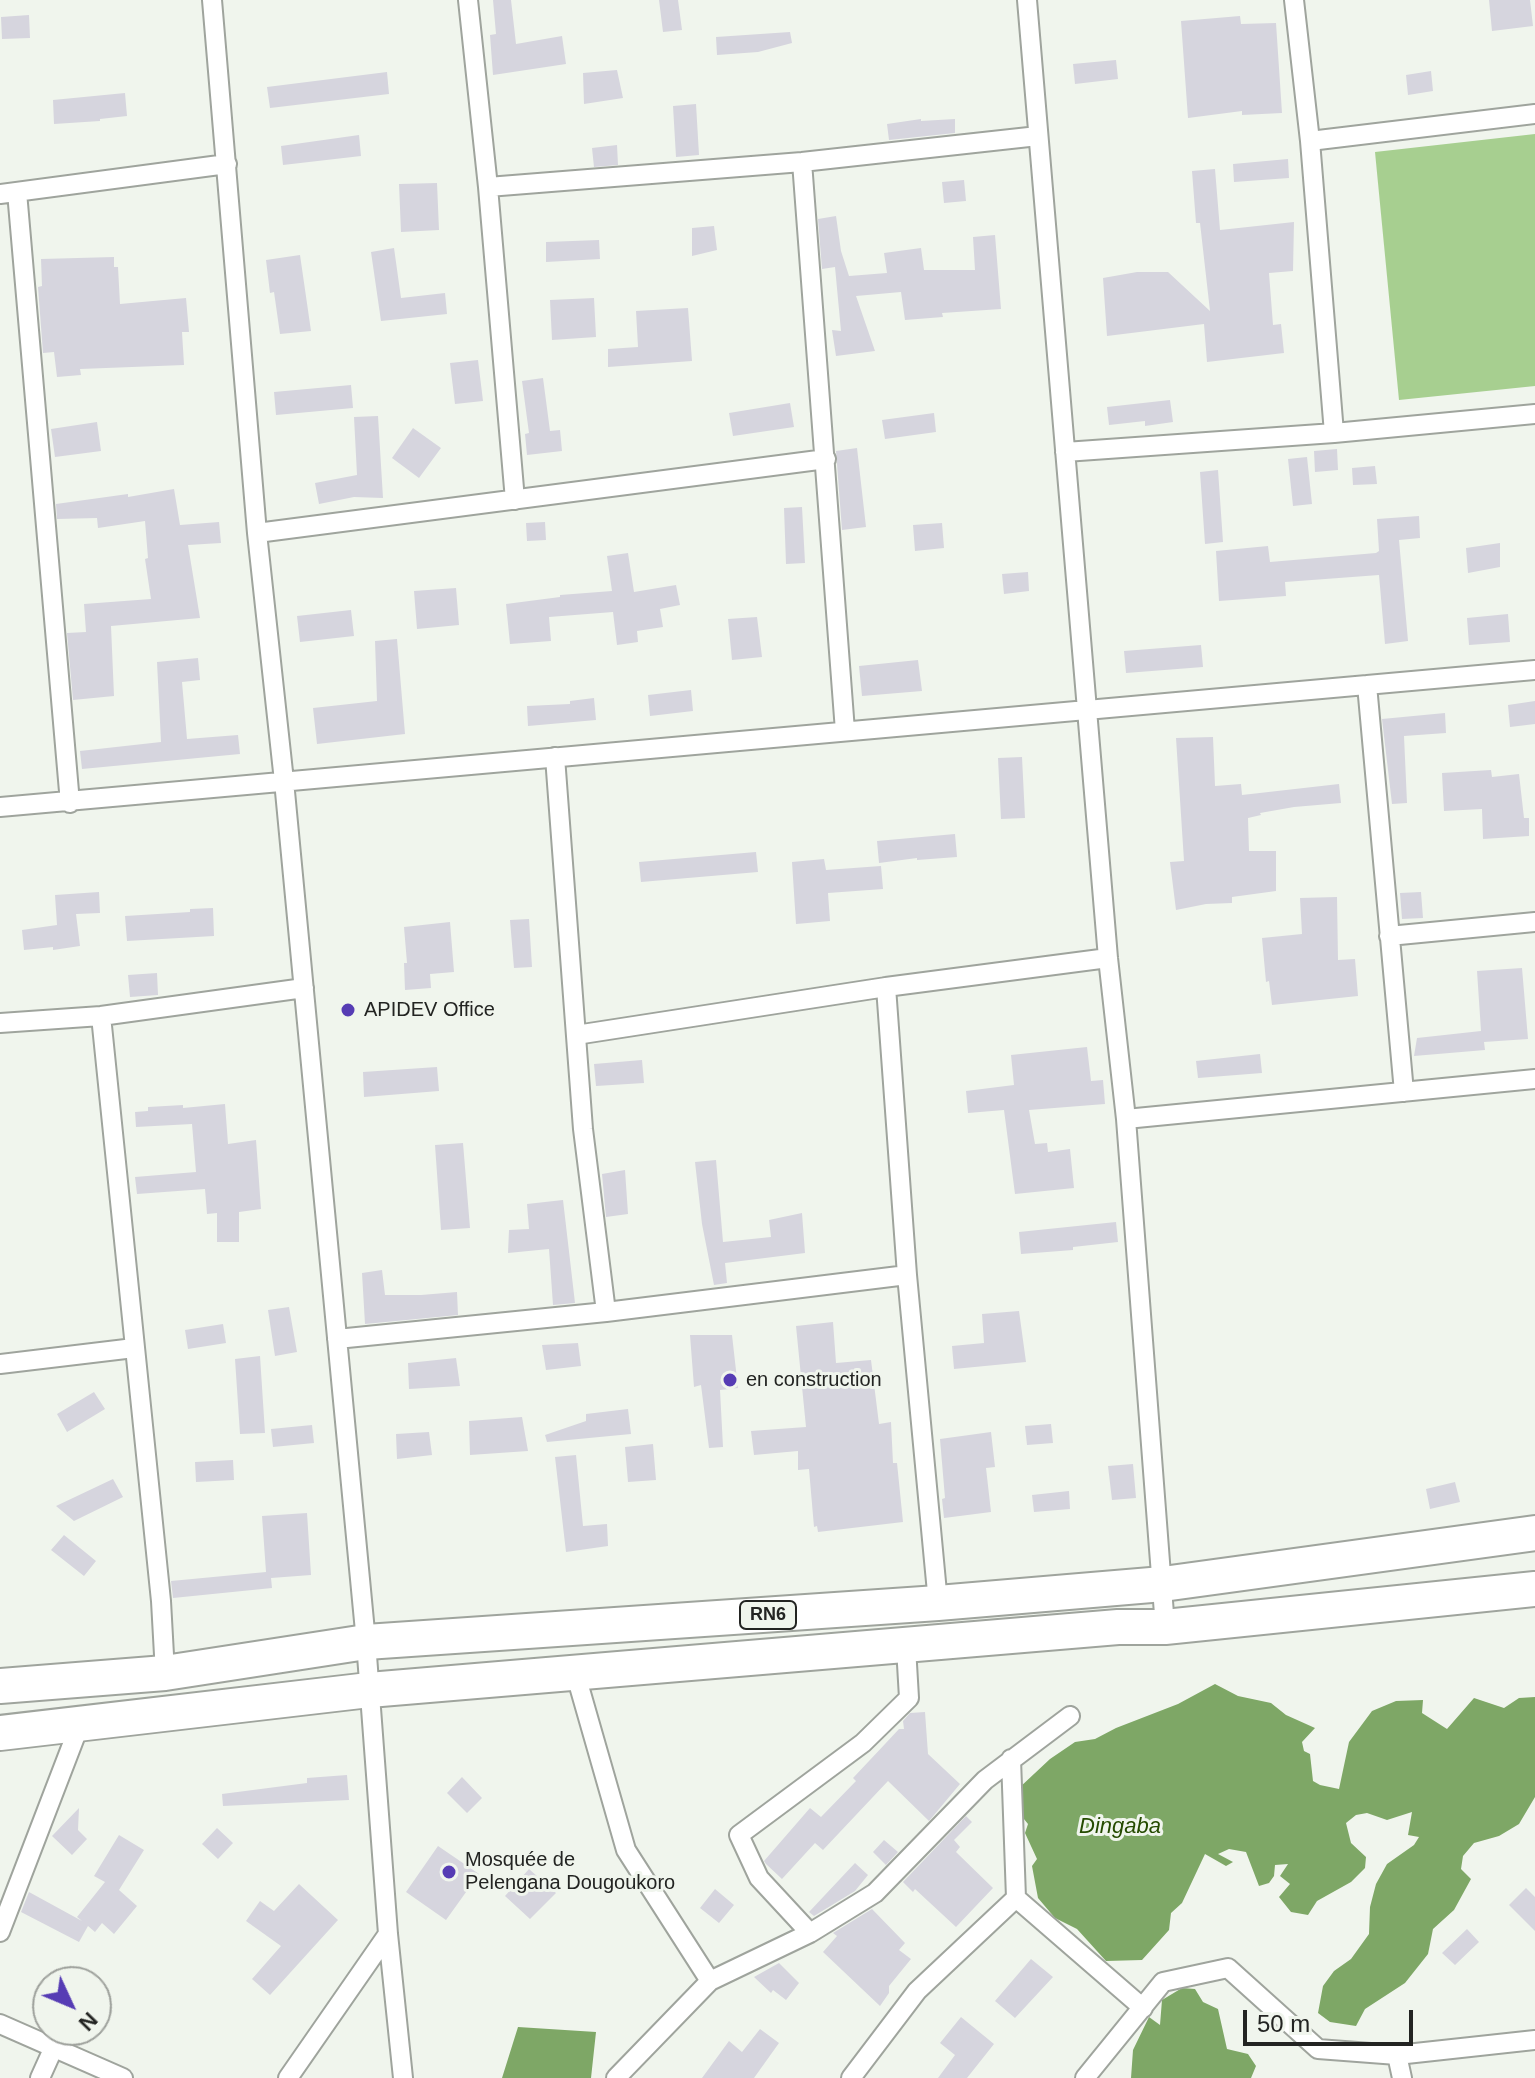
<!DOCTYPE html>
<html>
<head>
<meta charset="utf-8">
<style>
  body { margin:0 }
  #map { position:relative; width:1535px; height:2078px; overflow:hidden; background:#f0f5ed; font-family:Helvetica,sans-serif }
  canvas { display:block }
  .north { position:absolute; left:32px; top:1966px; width:80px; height:80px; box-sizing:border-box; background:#f0f5ed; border:2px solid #9ea19c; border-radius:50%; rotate:134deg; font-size:22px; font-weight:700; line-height:32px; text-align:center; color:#232422 }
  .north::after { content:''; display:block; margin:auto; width:28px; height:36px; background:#563cb4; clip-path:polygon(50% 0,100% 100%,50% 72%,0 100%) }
  .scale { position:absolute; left:1243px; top:2010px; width:170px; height:36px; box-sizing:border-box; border:4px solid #232422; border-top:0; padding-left:10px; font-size:24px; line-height:28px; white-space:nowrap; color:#232422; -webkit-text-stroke:6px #f0f5ed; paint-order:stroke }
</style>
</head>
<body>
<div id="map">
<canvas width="1535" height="2078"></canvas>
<div class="north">N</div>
<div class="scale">50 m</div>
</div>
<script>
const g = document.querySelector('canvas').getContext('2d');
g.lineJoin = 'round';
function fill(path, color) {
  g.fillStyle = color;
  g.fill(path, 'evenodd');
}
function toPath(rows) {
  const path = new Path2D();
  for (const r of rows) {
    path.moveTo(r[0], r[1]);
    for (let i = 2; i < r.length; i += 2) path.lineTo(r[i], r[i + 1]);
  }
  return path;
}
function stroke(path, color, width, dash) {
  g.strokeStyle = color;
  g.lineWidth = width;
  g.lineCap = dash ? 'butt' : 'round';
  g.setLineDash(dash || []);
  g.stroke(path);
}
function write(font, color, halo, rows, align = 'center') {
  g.font = font + ' Helvetica,sans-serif';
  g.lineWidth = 6;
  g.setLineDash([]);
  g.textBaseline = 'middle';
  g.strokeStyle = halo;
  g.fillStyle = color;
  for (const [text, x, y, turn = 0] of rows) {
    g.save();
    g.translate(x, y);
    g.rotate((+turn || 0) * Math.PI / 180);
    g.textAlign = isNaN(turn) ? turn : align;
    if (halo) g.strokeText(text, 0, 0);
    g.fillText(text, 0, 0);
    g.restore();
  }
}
const green = toPath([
  [1535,134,1535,386,1399,400,1375,152]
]);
const water = toPath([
  [1215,1684,1238,1696,1271,1703,1286,1715,1315,1728,1302,1742,1304,1751,1310,1754,1313,1781,1320,1785,1339,1789,1349,1742,1372,1711,1396,1701,1423,1700,1422,1713,1447,1729,1474,1698,1504,1708,1519,1698,1535,1697,1535,1797,1519,1824,1499,1836,1474,1843,1463,1856,1461,1869,1471,1879,1454,1910,1433,1929,1428,1954,1405,1983,1365,2009,1356,2026,1330,2022,1318,2013,1323,1986,1334,1971,1351,1959,1369,1934,1370,1907,1376,1884,1387,1864,1414,1845,1419,1837,1408,1835,1412,1812,1387,1820,1367,1813,1356,1815,1346,1823,1351,1843,1366,1857,1365,1868,1351,1882,1317,1901,1308,1915,1291,1912,1279,1897,1290,1884,1280,1876,1288,1864,1275,1865,1274,1876,1269,1883,1259,1886,1246,1852,1229,1849,1218,1854,1233,1862,1226,1866,1205,1854,1182,1903,1171,1913,1169,1930,1142,1960,1106,1961,1077,1929,1055,1918,1038,1898,1032,1866,1037,1859,1025,1833,1028,1824,1019,1813,1019,1788,1050,1759,1075,1742,1095,1739,1116,1728,1178,1704],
  [1182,1988,1195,1989,1203,2002,1218,2009,1227,2049,1248,2054,1256,2066,1251,2078,1131,2078,1133,2050,1149,2017,1160,2025,1162,2000],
  [518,2027,596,2032,591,2078,502,2078]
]);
const building = toPath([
  [493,0,511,0,516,44,562,36,566,64,493,75,490,35,496,34],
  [659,0,678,0,682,30,663,32],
  [1489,0,1530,0,1533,26,1492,31],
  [29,15,30,38,2,39,1,17],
  [1240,16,1241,24,1276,23,1282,113,1242,115,1242,111,1188,118,1181,21],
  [790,32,792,43,758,52,717,55,716,37],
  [1116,60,1118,79,1075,84,1073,64],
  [617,70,623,98,584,104,583,73],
  [1431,71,1433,91,1408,95,1406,75],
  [387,72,389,94,270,108,267,87],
  [125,93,127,116,100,119,100,121,54,124,53,100],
  [696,104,699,155,676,157,673,106],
  [921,119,921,121,955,119,955,133,889,140,887,124],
  [359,135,361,156,283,165,281,146],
  [617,145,618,165,594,167,592,148],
  [1288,159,1289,178,1234,182,1233,164],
  [1215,169,1220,230,1294,222,1293,271,1269,273,1273,325,1281,324,1284,353,1207,362,1204,324,1107,336,1103,278,1137,272,1168,272,1210,311,1200,223,1196,223,1192,171],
  [964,180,966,201,944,203,942,182],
  [437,183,439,230,401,232,399,184],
  [836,216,841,251,849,276,887,273,884,253,921,248,924,270,975,270,973,237,995,235,1001,309,942,313,943,317,905,320,901,292,856,296,875,351,836,356,832,330,841,331,835,267,822,269,818,219],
  [714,226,717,250,692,256,692,228],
  [599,240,600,259,546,262,546,242],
  [394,248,401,298,445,293,447,314,381,321,371,252],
  [300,255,311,331,280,334,274,292,270,293,266,260],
  [114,257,114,267,118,267,120,304,186,298,189,332,182,332,184,365,80,369,81,375,57,377,54,352,43,353,38,287,42,286,41,259],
  [594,298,596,337,552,340,550,300],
  [688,308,692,361,608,367,608,349,638,347,636,311],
  [478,360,483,401,455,404,450,363],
  [543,378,550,431,560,430,562,451,527,455,525,434,529,433,522,381],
  [351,385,353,408,276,415,274,392],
  [1170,400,1173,422,1145,426,1145,421,1109,425,1107,407],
  [790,403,794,427,733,436,729,413],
  [934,413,936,432,885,439,882,420],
  [378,416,383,498,354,497,319,504,315,483,357,475,354,417],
  [97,422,101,451,55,457,51,429],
  [413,428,441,448,419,478,392,458],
  [857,448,866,527,842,530,836,451],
  [1337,449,1338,470,1315,472,1314,451],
  [1307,457,1312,504,1293,506,1288,459],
  [1375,466,1377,484,1353,485,1352,468],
  [1218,470,1223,542,1205,544,1200,472],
  [174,489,180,525,219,522,221,543,188,545,200,618,111,626,114,696,73,700,67,633,86,632,84,604,151,599,145,559,148,558,145,521,98,528,97,518,57,519,56,504,128,494,128,497],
  [802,507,805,563,786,564,784,508],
  [1419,516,1420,538,1399,540,1408,641,1385,644,1379,575,1285,582,1286,596,1219,601,1216,551,1268,546,1270,562,1376,553,1379,551,1377,519],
  [545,522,546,540,527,541,526,523],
  [942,523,944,548,915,551,913,525],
  [1500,543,1500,567,1468,573,1466,548],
  [628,553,634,592,676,585,680,605,660,609,663,627,637,631,638,642,617,645,613,612,549,617,551,641,510,644,506,604,560,597,560,595,612,591,607,556],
  [1028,572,1029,591,1004,594,1002,574],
  [456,588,459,625,417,629,414,591],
  [351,610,354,636,300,642,297,616],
  [1508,614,1510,642,1469,645,1467,618],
  [757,617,762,657,732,660,728,619],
  [397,639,405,734,317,744,313,708,377,701,375,641],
  [1201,645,1203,667,1126,673,1124,651],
  [198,658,200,680,182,682,187,739,238,735,240,754,82,769,80,751,161,742,157,662],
  [918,660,922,691,862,696,859,666],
  [691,690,693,711,650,716,648,695],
  [594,698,596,720,528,726,527,706,570,704,570,701],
  [1535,701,1535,724,1510,727,1508,705],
  [1445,713,1446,733,1404,736,1407,803,1392,804,1382,719],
  [1213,737,1215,786,1241,784,1242,795,1339,784,1341,803,1294,807,1260,813,1261,815,1248,818,1249,851,1276,851,1276,891,1232,897,1232,903,1206,904,1176,910,1170,862,1184,861,1176,738],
  [1022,757,1025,818,1001,819,998,758],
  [1491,770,1492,777,1519,774,1524,818,1529,818,1529,836,1483,839,1482,809,1444,811,1442,773],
  [955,834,957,857,917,860,917,858,879,863,877,841],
  [756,852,758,872,641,882,639,862],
  [824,859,826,870,881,866,883,889,828,893,830,921,796,924,792,862],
  [99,892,100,913,76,914,80,946,53,950,53,947,24,950,22,930,57,925,55,895],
  [1421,892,1423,918,1402,919,1400,893],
  [1337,897,1338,960,1355,959,1358,996,1272,1005,1269,981,1266,982,1262,938,1302,934,1300,898],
  [213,908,214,936,127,941,125,916,190,912,190,909],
  [529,919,532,967,514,968,510,920],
  [450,922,454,972,430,974,431,988,405,990,404,963,407,963,404,927],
  [1522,968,1528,1039,1484,1042,1485,1050,1414,1056,1417,1038,1481,1031,1477,971],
  [157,973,158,995,130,997,128,975],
  [1087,1047,1091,1081,1103,1080,1105,1104,1029,1110,1035,1144,1047,1143,1048,1152,1070,1149,1074,1188,1015,1194,1004,1110,968,1113,966,1091,1014,1085,1011,1055],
  [1260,1054,1262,1073,1198,1078,1196,1061],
  [642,1060,644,1083,596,1086,594,1064],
  [437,1067,439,1091,364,1097,363,1072],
  [225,1104,228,1144,256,1140,261,1209,239,1212,239,1242,217,1242,217,1213,207,1214,205,1189,137,1194,135,1177,196,1172,192,1124,136,1127,135,1112,148,1111,148,1107,183,1105,183,1108],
  [463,1143,470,1228,441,1230,435,1145],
  [716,1160,723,1242,771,1237,769,1220,802,1213,805,1253,725,1263,727,1283,714,1285,702,1224,695,1162],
  [625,1170,628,1214,606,1217,602,1174],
  [563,1200,575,1303,553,1305,549,1249,508,1253,509,1230,529,1229,527,1204],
  [1116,1222,1118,1242,1073,1247,1073,1250,1021,1254,1019,1232],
  [382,1270,385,1295,421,1295,457,1292,458,1315,365,1324,362,1273],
  [289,1307,297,1352,275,1356,268,1310],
  [1019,1311,1026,1362,954,1369,952,1346,984,1343,982,1314],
  [833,1322,836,1363,871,1360,879,1424,891,1422,893,1463,897,1463,903,1522,818,1532,817,1526,814,1527,809,1469,798,1470,798,1451,754,1455,751,1431,806,1427,796,1326],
  [223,1324,226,1343,188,1349,185,1330],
  [690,1335,732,1335,738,1388,720,1390,723,1447,709,1448,701,1385,694,1387],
  [578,1343,581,1366,546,1370,542,1345],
  [260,1356,265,1433,240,1434,235,1359],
  [456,1358,460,1386,409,1389,408,1363],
  [94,1392,105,1409,67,1432,57,1414],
  [628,1409,631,1434,547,1442,545,1435,586,1421,586,1414],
  [522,1417,528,1451,470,1455,469,1421],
  [1051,1424,1053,1443,1027,1445,1025,1426],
  [312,1425,314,1443,273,1447,271,1429],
  [429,1432,432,1455,397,1459,396,1434],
  [991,1432,995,1467,986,1468,991,1512,944,1518,942,1499,945,1498,940,1439],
  [653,1444,656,1480,628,1482,625,1447],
  [576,1455,583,1526,607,1524,608,1546,566,1552,555,1457],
  [233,1460,234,1480,196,1482,195,1462],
  [1133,1464,1136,1498,1112,1500,1108,1466],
  [113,1479,123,1497,74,1521,56,1506],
  [1455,1482,1460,1502,1430,1509,1426,1489],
  [1069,1491,1070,1509,1034,1512,1032,1495],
  [307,1513,311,1575,271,1578,272,1588,173,1598,171,1581,266,1572,262,1516],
  [64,1535,96,1561,84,1576,51,1550],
  [925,1712,928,1754,960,1784,929,1821,888,1781,823,1850,815,1843,782,1879,766,1864,764,1861,810,1808,821,1817,856,1781,853,1778,885,1744,899,1729,904,1729,903,1721,910,1713],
  [347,1775,349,1800,223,1806,222,1794,307,1783,307,1778],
  [462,1777,482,1798,467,1813,447,1793],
  [79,1808,78,1830,87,1839,72,1855,52,1836],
  [966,1816,972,1822,954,1840,960,1847,956,1852,993,1888,956,1927,915,1889,913,1892,903,1882],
  [217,1828,233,1843,218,1859,202,1844],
  [119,1835,144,1850,119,1890,137,1906,114,1934,102,1923,95,1932,88,1926,79,1942,21,1912,29,1892,82,1921,77,1917,105,1882,94,1876],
  [884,1840,898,1852,886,1865,873,1852],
  [438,1846,479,1874,446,1920,406,1892],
  [855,1863,868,1875,855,1891,814,1916,809,1912],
  [529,1869,556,1893,530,1919,505,1896],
  [299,1884,338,1920,270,1995,252,1979,281,1946,246,1921,260,1901,274,1911],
  [1526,1888,1535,1897,1535,1931,1509,1905],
  [715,1889,734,1905,719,1923,700,1908],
  [872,1909,905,1943,899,1950,911,1959,889,1986,889,1993,880,2006,823,1952,837,1936,833,1933],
  [1467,1929,1479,1942,1455,1965,1442,1953],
  [1031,1959,1053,1977,1015,2018,995,2001],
  [779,1963,799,1983,786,2000,773,1990,771,1993,754,1977],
  [961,2017,994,2044,967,2078,938,2078,955,2055,940,2043],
  [760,2029,779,2043,754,2078,702,2078,729,2041,742,2052]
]);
const street = toPath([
  [212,0,257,533,284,781,366,1642,388,1934,403,2078],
  [468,0,488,187,515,500],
  [1027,0,1108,958,1126,1119,1165,1627],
  [1294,0,1310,141,1334,433],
  [1310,141,1535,114],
  [802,162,845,731],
  [488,187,802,162,1038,136],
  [17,192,70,803],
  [0,194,227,164],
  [1065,452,1334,433,1535,414],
  [257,533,826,459],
  [1367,685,1404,1092],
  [555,757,583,1129,606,1312],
  [0,807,1535,670],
  [1389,936,1535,922],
  [886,987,907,1275,938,1603],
  [101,1016,161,1601,165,1673],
  [0,1023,101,1016,304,988],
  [576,1035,886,987,1108,958],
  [1126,1119,1535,1079],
  [337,1339,606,1312,907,1275],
  [0,1364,134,1348],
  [575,1672,626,1850,710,1981],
  [1011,1759,1016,1898,1143,2008],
  [0,1932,80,1724],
  [810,1933,759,1878,739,1835,863,1743,909,1698,906,1647],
  [0,2024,123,2078],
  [1397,2055,1535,2040],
  [40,2078,54,2047],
  [288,2078,388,1934],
  [616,2078,710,1981,810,1933,875,1893,985,1780,1070,1716],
  [851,2078,917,1991,1016,1898],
  [1085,2078,1163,1982,1228,1968,1318,2049,1397,2055,1402,2078]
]);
const highway = toPath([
  [0,1686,165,1673,366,1642,938,1603,1163,1584,1535,1533],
  [0,1733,369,1690,1118,1627,1165,1627,1535,1589]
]);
const markers = [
  [348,1010,8,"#563cb4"],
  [730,1380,8,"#563cb4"],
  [449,1872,8,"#563cb4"]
];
const shields = [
  [768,1615,56]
];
const shieldNames = [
  ["RN6",768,1615]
];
const poiNames = [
  ["APIDEV Office",364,1010],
  ["en construction",746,1380],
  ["Mosquée de",465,1860],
  ["Pelengana Dougoukoro",465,1883]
];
const waterNames = [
  ["Dingaba",1120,1827]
];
fill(green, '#a7cf90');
fill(water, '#7ea766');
fill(building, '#d6d5de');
stroke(street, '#9fa49d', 22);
stroke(highway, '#9fa49d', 38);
stroke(street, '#fff', 18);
stroke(highway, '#fff', 34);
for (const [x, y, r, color] of markers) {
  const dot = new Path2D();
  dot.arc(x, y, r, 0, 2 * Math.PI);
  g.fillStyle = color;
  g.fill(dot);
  stroke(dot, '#f0f5ed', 3);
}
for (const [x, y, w] of shields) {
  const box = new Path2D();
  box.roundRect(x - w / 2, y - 14, w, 28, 6);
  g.fillStyle = '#f0f5ed';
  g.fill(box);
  stroke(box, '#232422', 2);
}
write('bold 18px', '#232422', null, shieldNames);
write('20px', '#232422', '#f0f5ed', poiNames, 'left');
write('italic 22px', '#254b01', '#f0f5ed', waterNames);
</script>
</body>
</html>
